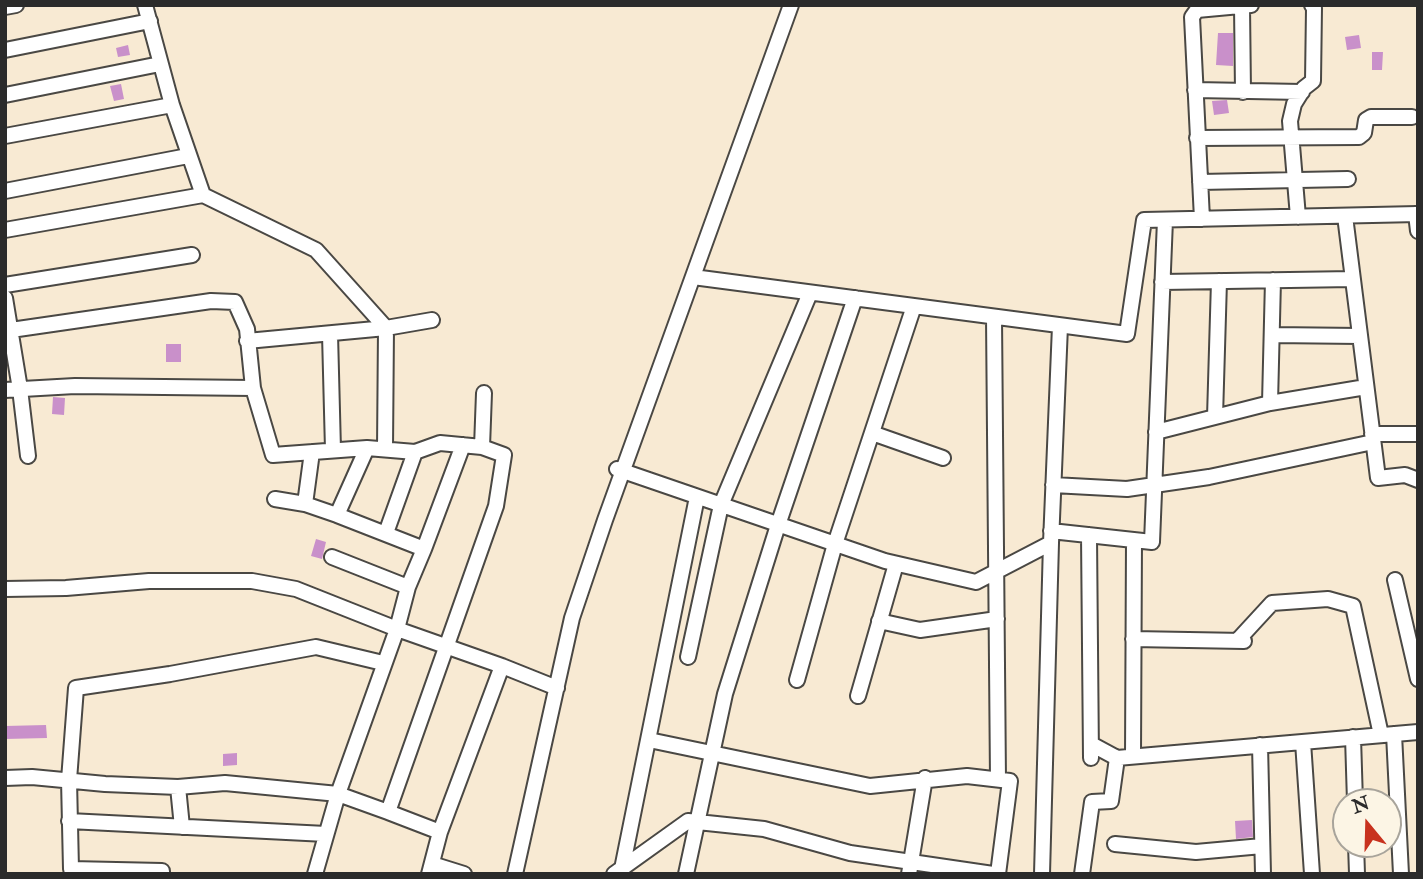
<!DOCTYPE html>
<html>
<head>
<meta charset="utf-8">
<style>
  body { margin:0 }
  #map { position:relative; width:1423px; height:879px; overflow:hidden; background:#f8ead3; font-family:"IM FELL Double Pica",serif }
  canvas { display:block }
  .frame { position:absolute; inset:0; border:7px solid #2b2b2b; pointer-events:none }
  .north { position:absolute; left:1332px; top:788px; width:70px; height:70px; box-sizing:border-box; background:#fcf5e5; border:2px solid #a8a49b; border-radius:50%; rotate:341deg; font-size:19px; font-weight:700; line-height:28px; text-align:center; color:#2b2b2b }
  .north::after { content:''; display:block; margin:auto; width:24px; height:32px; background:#c8321e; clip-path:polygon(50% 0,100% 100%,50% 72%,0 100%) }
</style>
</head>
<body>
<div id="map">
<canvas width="1423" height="879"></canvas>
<div class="frame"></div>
<div class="north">N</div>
</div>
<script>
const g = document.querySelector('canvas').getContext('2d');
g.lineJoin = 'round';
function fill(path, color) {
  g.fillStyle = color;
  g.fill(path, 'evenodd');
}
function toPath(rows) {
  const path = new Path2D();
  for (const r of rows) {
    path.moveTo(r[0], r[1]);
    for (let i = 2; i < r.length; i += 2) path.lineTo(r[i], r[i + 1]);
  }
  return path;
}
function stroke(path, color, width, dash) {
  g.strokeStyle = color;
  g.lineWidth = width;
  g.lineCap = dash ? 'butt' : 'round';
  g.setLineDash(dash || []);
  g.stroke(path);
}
const building = toPath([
  [1218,33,1233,33,1233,66,1216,65],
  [1359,35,1361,48,1347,50,1345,37],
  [128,45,130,55,118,57,116,48],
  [1372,52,1383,52,1382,70,1372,70],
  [121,84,124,99,114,101,110,86],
  [1227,100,1229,113,1214,115,1212,101],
  [166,344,181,344,181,362,166,362],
  [53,397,65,398,64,415,52,414],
  [316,539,326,542,322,559,311,556],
  [46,725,47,738,5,739,5,726],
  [237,753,237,765,223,766,223,754],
  [1252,820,1253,837,1236,839,1235,821]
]);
const minor = toPath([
  [145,5,172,105,203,195],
  [1242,6,1243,92],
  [5,7,16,5],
  [5,50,150,21],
  [1195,90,1302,92],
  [5,95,160,64],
  [5,136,172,105],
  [1197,138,1359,137,1364,133,1366,120,1371,117,1412,117],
  [1200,182,1348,179],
  [5,191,188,156],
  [1416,214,1418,231],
  [1345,216,1378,478,1405,475,1418,480],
  [1298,217,1290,121,1294,104,1304,88,1313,81,1314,8,1312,5],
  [1202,219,1192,17,1197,10,1251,5],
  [5,230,203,195,316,250,386,328,432,320],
  [693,277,1127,334,1144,220,1418,214],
  [1162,282,1353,279],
  [5,285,192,255],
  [5,298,20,389,28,456],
  [994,317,998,779],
  [11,330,211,301,235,302,247,329,253,388,273,455,367,448],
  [330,334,333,450],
  [1272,335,1360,336],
  [247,341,386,328,385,449],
  [5,390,75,386,253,388],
  [1270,403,1273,280],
  [1215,417,1219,281],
  [1156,432,1270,403,1366,387],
  [872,433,943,458],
  [1372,434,1418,434],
  [482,447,484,393],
  [617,469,885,561,976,582,1051,543],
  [1053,485,1127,489,1209,477,1373,442],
  [305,504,312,452],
  [337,515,424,549,408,587],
  [1051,531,1152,542,1165,220],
  [386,533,415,452],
  [1089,535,1091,758],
  [424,549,463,445],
  [332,557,408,587,397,629,502,666,557,688],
  [1395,580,1418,679],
  [5,589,66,588,149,581,252,581,296,589,397,629,338,794,315,874],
  [879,621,920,630,997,619],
  [1133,639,1244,641],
  [1237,641,1272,603,1328,599,1353,606,1381,735],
  [688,657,721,505,810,293],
  [797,680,835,544,914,306],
  [858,696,896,564],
  [1394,734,1401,874],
  [1353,737,1355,802],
  [649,740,870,786,967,776,1010,781,998,874],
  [1303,742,1312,874],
  [1091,744,1117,758,1418,732],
  [1260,745,1263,874],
  [1133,756,1134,540],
  [5,778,32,777,105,784,178,787,225,783,338,794,388,812,496,506,504,455,482,447,440,443,415,452,367,448,337,515,305,504,275,499],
  [178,787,182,827],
  [388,812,440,832],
  [69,821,326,834],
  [1115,844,1196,852,1262,846],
  [1356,844,1357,874],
  [432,864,464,874],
  [622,869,697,497],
  [162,874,162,871,71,869,69,780,76,688,170,674,316,647,383,663],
  [429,874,440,832,502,666],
  [515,874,572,618,605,520,791,5],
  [614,874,688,821,764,829,850,853,993,874],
  [686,874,725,694,778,525,855,298],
  [909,874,925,778],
  [1042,874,1051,543,1060,326],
  [1082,874,1092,802,1111,801,1117,758]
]);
fill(building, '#c990ca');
stroke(minor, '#4a4844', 18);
stroke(minor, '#fff', 14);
</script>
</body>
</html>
